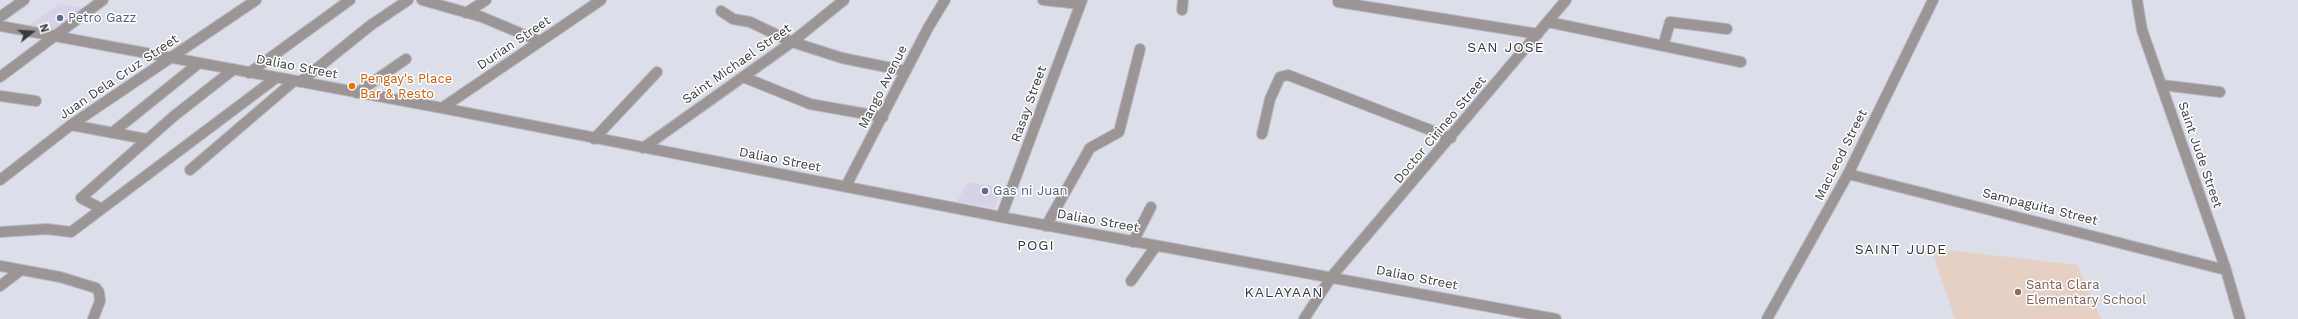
<!DOCTYPE html>
<html>
<head>
<meta charset="utf-8">
<style>
  body { margin:0 }
  #map { position:relative; width:2298px; height:319px; overflow:hidden; background:#dcdfe9; font-family:"Work Sans",sans-serif }
  canvas { display:block }
  .north { position:absolute; left:12px; top:12px; width:40px; height:40px; -webkit-text-stroke:3px #fff; paint-order:stroke; rotate:72deg; font-size:11px; font-weight:700; line-height:16px; text-align:center; color:#38393d }
  .north::after { content:''; display:block; margin:auto; width:14px; height:18px; background:#38393d; clip-path:polygon(50% 0,100% 100%,50% 72%,0 100%) }
</style>
</head>
<body>
<div id="map">
<canvas width="2298" height="319"></canvas>
<div class="north">N</div>
</div>
<script>
const g = document.querySelector('canvas').getContext('2d');
g.lineJoin = 'round';
function fill(path, color) {
  g.fillStyle = color;
  g.fill(path, 'evenodd');
}
function toPath(rows) {
  const path = new Path2D();
  for (const r of rows) {
    path.moveTo(r[0], r[1]);
    for (let i = 2; i < r.length; i += 2) path.lineTo(r[i], r[i + 1]);
  }
  return path;
}
function stroke(path, color, width, dash) {
  g.strokeStyle = color;
  g.lineWidth = width;
  g.lineCap = dash ? 'butt' : 'round';
  g.setLineDash(dash || []);
  g.stroke(path);
}
function write(font, color, halo, rows, align = 'center') {
  g.font = font + ' "Work Sans",sans-serif';
  g.lineWidth = 3;
  g.setLineDash([]);
  g.textBaseline = 'middle';
  g.strokeStyle = halo;
  g.fillStyle = color;
  for (const [text, x, y, turn = 0] of rows) {
    g.save();
    g.translate(x, y);
    g.rotate((+turn || 0) * Math.PI / 180);
    g.textAlign = isNaN(turn) ? turn : align;
    if (halo) g.strokeText(text, 0, 0);
    g.fillText(text, 0, 0);
    g.restore();
  }
}
const commercial = toPath([
  [60,4,87,8,54,31,27,26],
  [967,182,1003,188,994,208,957,202]
]);
const education = toPath([
  [1931,248,2077,265,2101,319,1955,319]
]);
const minor = toPath([
  [422,0,482,17,539,41],
  [1043,0,1080,4],
  [2137,0,2142,30,2226,270,2240,319],
  [1338,2,1538,34],
  [1182,10,1183,0],
  [721,11,733,19,750,22,792,42,842,58,906,71],
  [466,13,486,0],
  [0,17,24,0],
  [1548,22,1741,62],
  [0,26,442,108,1001,217,1556,319],
  [1663,46,1670,22,1727,29],
  [249,73,350,0],
  [0,77,103,0],
  [743,77,810,104,883,117],
  [300,82,371,25,408,0],
  [2162,85,2220,92],
  [357,93,406,59],
  [0,96,36,101],
  [442,108,601,0],
  [71,125,146,139],
  [112,133,199,63],
  [1262,134,1270,99,1280,77,1288,75,1451,138],
  [594,139,657,72],
  [643,148,792,42,844,0],
  [190,170,294,81],
  [1848,174,2226,270],
  [0,180,71,125,256,0],
  [846,186,928,28,945,0],
  [102,209,81,198,174,116,234,69],
  [1001,217,1082,0],
  [1046,226,1090,148,1119,132,1140,49],
  [0,232,47,229,71,232,276,78],
  [1133,242,1151,207],
  [0,266,60,277,96,288,99,292,100,301,93,319],
  [1131,281,1156,246],
  [0,286,21,270],
  [1304,319,1332,276,1566,0],
  [1767,319,1848,174,1933,0]
]);
const markers = [
  [60,18,4,"#5c6f8a"],
  [352,86,4,"#e8710a"],
  [985,191,4,"#5c6f8a"],
  [2018,292,4,"#8d6e63"]
];
const serviceNames = [
  ["Petro Gazz",68,18],
  ["Gas ni Juan",993,191]
];
const streetNames = [
  ["Durian Street",514,43,-34],
  ["Saint Michael Street",737,64,-35],
  ["Daliao Street",297,67,11],
  ["Juan Dela Cruz Street",119,77,-34],
  ["Mango Avenue",883,87,-63],
  ["Rasay Street",1029,104,-70],
  ["Doctor Cirineo Street",1440,130,-50],
  ["MacLeod Street",1841,155,-63],
  ["Saint Jude Street",2200,155,71],
  ["Daliao Street",780,160,11],
  ["Sampaguita Street",2040,207,14],
  ["Daliao Street",1098,221,10],
  ["Daliao Street",1417,278,11]
];
const foodNames = [
  ["Pengay's Place",360,79],
  ["Bar & Resto",360,94]
];
const educationNames = [
  ["Santa Clara",2026,285],
  ["Elementary School",2026,300]
];
const neighbourhoodNames = [
  ["SAN JOSE",1506,48],
  ["POGI",1036,246],
  ["SAINT JUDE",1901,250],
  ["KALAYAAN",1284,293]
];
fill(commercial, '#d7d2e7');
fill(education, '#e6d0c4');
stroke(minor, '#b8bac3', 12);
stroke(minor, '#9b9695', 10);
for (const [x, y, r, color] of markers) {
  const dot = new Path2D();
  dot.arc(x, y, r, 0, 2 * Math.PI);
  g.fillStyle = color;
  g.fill(dot);
  stroke(dot, '#fff', 1.5);
}
write('13px', '#4e5e75', '#fff', serviceNames, 'left');
write('13px', '#38393d', '#fff', streetNames);
write('13px', '#c56008', '#fff', foodNames, 'left');
write('13px', '#785e54', '#fff', educationNames, 'left');
g.letterSpacing = '1px';
write('14px', '#32353c', '#fff', neighbourhoodNames);
g.letterSpacing = '0px';
</script>
</body>
</html>
